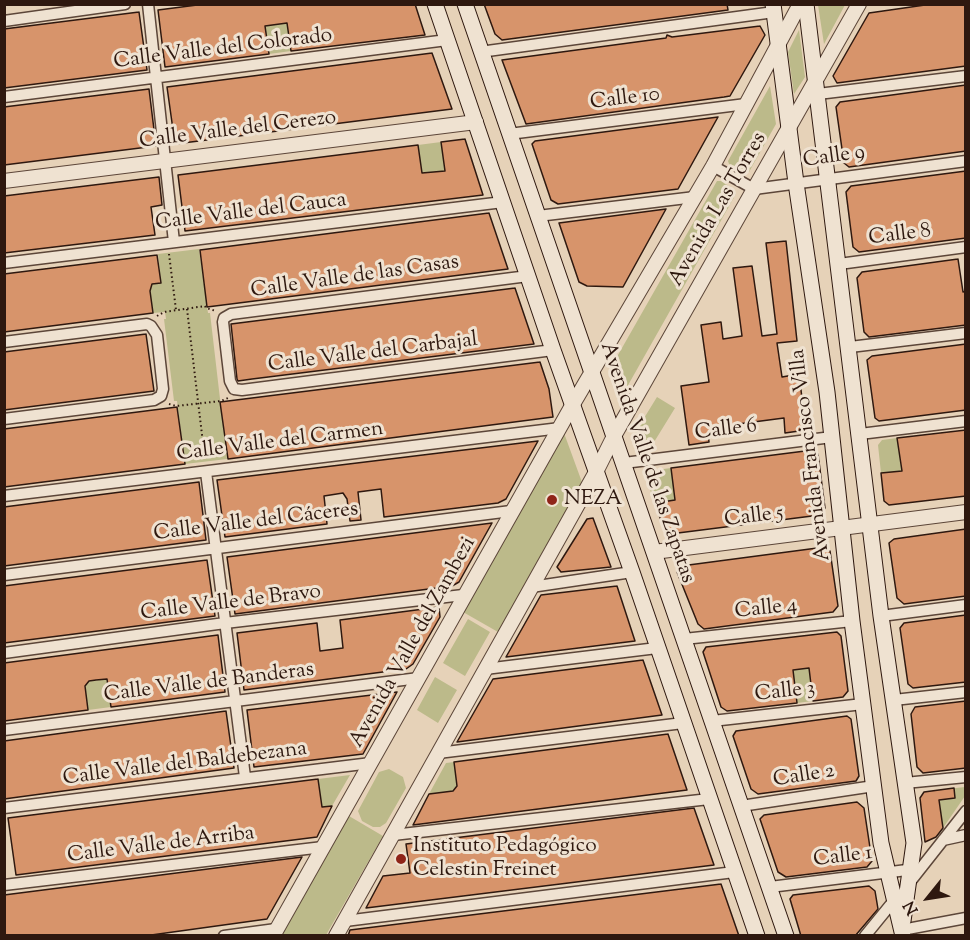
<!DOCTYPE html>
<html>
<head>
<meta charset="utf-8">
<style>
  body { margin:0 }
  #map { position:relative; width:970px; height:940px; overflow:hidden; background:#e6d2b8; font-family:"Sorts Mill Goudy",serif }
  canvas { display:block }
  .frame { position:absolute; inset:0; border:6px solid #2e180f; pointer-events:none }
  .north { position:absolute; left:898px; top:868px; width:60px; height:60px; -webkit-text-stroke:4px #efe2d1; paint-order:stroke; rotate:240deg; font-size:16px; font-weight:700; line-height:24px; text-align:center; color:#2e180f }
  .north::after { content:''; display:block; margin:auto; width:21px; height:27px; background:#2e180f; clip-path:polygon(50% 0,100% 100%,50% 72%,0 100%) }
</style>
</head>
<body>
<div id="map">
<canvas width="970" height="940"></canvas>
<div class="frame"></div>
<div class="north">N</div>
</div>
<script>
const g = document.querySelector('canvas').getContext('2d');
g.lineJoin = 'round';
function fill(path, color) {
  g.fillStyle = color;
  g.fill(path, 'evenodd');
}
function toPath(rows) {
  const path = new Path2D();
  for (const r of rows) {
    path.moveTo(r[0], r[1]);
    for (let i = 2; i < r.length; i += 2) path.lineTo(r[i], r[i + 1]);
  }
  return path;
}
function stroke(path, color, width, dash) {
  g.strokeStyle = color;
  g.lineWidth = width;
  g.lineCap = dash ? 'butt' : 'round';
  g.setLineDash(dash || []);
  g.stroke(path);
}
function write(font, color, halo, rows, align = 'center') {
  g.font = font + ' "Sorts Mill Goudy",serif';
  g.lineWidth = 6;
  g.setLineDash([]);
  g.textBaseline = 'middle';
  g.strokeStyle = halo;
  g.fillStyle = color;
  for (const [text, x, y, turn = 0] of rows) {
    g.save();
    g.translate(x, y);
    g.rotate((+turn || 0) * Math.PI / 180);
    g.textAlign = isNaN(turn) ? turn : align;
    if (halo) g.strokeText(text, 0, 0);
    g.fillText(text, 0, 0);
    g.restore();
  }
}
const green = toPath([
  [285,5,291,51,269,54,265,26],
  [818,5,845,5,824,44],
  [799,30,805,77,794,94,788,52],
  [770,86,776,124,749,172,746,172,729,164,728,161],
  [441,142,445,171,422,173,418,145],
  [717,181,721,181,735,190,736,194,627,387,614,362],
  [199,249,208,313,210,313,227,459,185,464,177,401,174,401,164,319,166,319,165,312,153,313,149,285,161,283,158,254],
  [657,397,675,408,651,447,633,436],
  [564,433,583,485,498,632,463,612],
  [897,438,902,471,881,473,878,445,882,440],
  [671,468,675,500,655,503,645,476,649,471],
  [468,619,490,632,465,676,443,663],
  [809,668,813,701,797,703,793,670],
  [435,677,457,690,438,723,417,710],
  [107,679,111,707,88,710,85,682],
  [454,762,458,791,429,794,446,763],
  [389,769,403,777,406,788,386,823,380,827,373,827,362,821,358,811,379,772],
  [350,775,332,806,322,807,318,779],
  [965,787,965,796,943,828,938,790],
  [349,816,383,836,326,935,285,935,282,934]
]);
const building = toPath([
  [205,4,415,4,425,35,291,51,287,23,265,26,269,54,165,67,158,10,205,4],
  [484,4,727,4,728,10,502,40,495,34,484,4],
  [932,4,966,4,966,66,837,83,833,76,869,13,932,4],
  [139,12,147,70,4,88,4,29,139,12],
  [760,26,765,35,730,96,724,97,526,124,502,60,666,38,667,35,672,37,760,26],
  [432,53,452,109,175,144,167,87,432,53],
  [966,85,966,151,849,167,844,163,836,107,840,102,966,85],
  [149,89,156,146,4,165,4,107,149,89],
  [718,117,678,189,558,204,551,200,532,144,535,141,718,117],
  [465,139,483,195,185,231,178,175,418,145,422,173,445,171,441,142,465,139],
  [966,171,966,238,859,252,853,247,846,192,851,186,966,171],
  [159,177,162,205,151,207,155,235,4,253,4,196,159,177],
  [666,209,623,287,587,286,579,282,559,223,666,209],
  [489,213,508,269,207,307,200,250,489,213],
  [786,241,797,341,777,343,782,377,799,374,806,430,785,433,784,418,738,424,739,429,708,434,709,442,689,445,681,386,709,382,701,325,721,322,723,339,742,336,733,268,752,266,762,336,777,334,766,243,786,241],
  [157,255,161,283,152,284,150,291,153,313,4,332,4,274,157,255],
  [958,259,963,292,966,291,966,325,869,337,864,332,857,278,862,272,958,259],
  [515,288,534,344,252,379,238,381,237,379,231,324,515,288],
  [146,334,154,391,4,410,4,352,146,334],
  [966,344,966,410,879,421,875,418,867,360,872,356,966,344],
  [540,362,549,389,553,417,228,459,220,402,540,362],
  [177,407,185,464,4,487,4,429,177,407],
  [966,430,966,496,889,505,884,501,881,473,902,471,897,438,966,430],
  [538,441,506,499,498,503,384,517,381,489,358,492,361,520,350,521,347,499,343,493,324,496,327,524,225,537,217,480,538,441],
  [813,450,818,454,825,508,820,515,670,534,664,529,655,503,675,500,671,468,813,450],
  [199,482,206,540,4,566,4,507,199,482],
  [593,518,611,567,561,572,557,567,587,519,593,518],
  [492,523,459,582,452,586,235,614,227,557,492,523],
  [966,529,966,596,904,604,897,598,889,543,894,539,966,529],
  [825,547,830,551,838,606,833,612,704,629,698,624,677,572,681,566,825,547],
  [207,560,215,616,4,643,4,586,207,560],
  [617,586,635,641,506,657,541,595,617,586],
  [439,607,440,617,413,664,406,669,244,690,237,633,317,623,320,651,343,648,340,620,439,607],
  [966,615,966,682,913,688,908,684,900,628,904,623,966,615],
  [837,632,841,636,848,691,843,697,813,701,809,668,793,670,797,703,727,711,721,707,703,652,706,647,837,632],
  [218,635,225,692,111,707,107,679,96,680,89,681,85,686,88,710,4,721,4,663,218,635],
  [643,660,662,715,457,742,493,679,643,660],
  [397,692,363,754,254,767,247,710,397,692],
  [966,701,966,768,923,773,917,767,911,714,915,707,966,701],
  [226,711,234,768,4,799,4,741,226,711],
  [847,716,851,719,859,776,856,781,758,794,751,789,733,736,736,731,847,716],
  [668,734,687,790,413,825,429,794,453,791,457,786,454,762,668,734],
  [318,779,322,807,332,806,317,837,16,875,8,818,318,779],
  [954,788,955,798,939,800,943,828,936,837,925,842,920,798,924,792,954,788],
  [857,802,864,808,872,861,867,867,786,877,778,872,760,819,764,815,857,802],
  [694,808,714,865,366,908,383,876,410,873,406,844,694,808],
  [302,857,267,919,144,936,4,936,4,895,302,857],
  [721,884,739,936,348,936,350,930,721,884],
  [869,886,875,891,878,909,855,936,801,936,790,899,793,895,869,886]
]);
const path = toPath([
  [169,254,176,310],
  [187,309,205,460],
  [157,316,164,312,205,306,206,308,216,311],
  [169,404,176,406,221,401,228,398]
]);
const minor = toPath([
  [148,4,174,242],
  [4,21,125,4],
  [480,52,774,12],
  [818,94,966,76],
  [4,97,447,40],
  [509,134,746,104],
  [713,166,754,189,966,161],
  [538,216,695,197],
  [4,263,503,202],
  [839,264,966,247],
  [528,276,231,314,224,318,223,322,230,381,234,389,242,390,553,350],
  [4,342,147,324,151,326,157,335,163,389,161,396,154,400,4,419],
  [850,347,966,333],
  [860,434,966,421],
  [624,463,832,437],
  [206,472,245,777],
  [4,496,560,428],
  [4,575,511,511],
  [531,587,632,572],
  [881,616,966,605],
  [684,639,852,621],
  [4,653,225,623,463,595],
  [485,669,657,648],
  [894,700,966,692],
  [712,721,863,704],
  [4,730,419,678],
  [438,753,683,723],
  [905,783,966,777],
  [741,806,874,786],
  [4,808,371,763],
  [393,835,709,799],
  [943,840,966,835],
  [910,882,966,811],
  [4,885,323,847],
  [770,887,915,869],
  [345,921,734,872],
  [902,930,966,918],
  [224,936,276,929],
  [865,936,896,898]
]);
const tertiary = toPath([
  [4,181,476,122],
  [654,552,966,512],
  [273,936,573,404,713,166,800,4],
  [336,936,596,472,614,436,859,4]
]);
const secondary = toPath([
  [435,4,553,350,632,572,757,936],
  [465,4,786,936],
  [773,4,796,183,827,392,852,621,881,843,903,936],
  [806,4,881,616,914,843,903,921]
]);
const markers = [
  [552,500,6,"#8f2418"],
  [401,859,6,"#8f2418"]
];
const streetNames = [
  ["Calle Valle del Colorado",223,50,-7],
  ["Calle 10",625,100,-7],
  ["Calle Valle del Cerezo",238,131,-7],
  ["Calle 9",834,158,-8],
  ["Avenida Las Torres",719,210,-60],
  ["Calle Valle del Cauca",251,213,-7],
  ["Calle 8",900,236,-7],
  ["Calle Valle de las Casas",355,278,-8],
  ["Calle Valle del Carbajal",373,354,-7],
  ["Calle 6",726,431,-7],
  ["Calle Valle del Carmen",280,443,-7],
  ["Avenida Francisco Villa",812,455,-97],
  ["Avenida Valle de las Zapatas",646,463,71],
  ["Calle 5",754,518,-7],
  ["Calle Valle del Cáceres",256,523,-7],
  ["Calle Valle de Bravo",231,604,-7],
  ["Calle 4",766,610,-6],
  ["Avenida Valle del Zambezi",414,643,-61],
  ["Calle Valle de Banderas",209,684,-7],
  ["Calle 3",785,693,-6],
  ["Calle Valle del Baldebezana",185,765,-7],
  ["Calle 2",804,777,-9],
  ["Calle Valle de Arriba",161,846,-7],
  ["Calle 1",843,858,-7]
];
const poiNames = [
  ["NEZA",564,500],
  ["Instituto Pedagógico",413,847],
  ["Celestin Freinet",413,871]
];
fill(green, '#bcba8a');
fill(building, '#d7946b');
stroke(building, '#2e180f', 1.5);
stroke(minor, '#5c4639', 13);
stroke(tertiary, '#5c4639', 16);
stroke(secondary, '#2e180f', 17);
stroke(path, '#2e180f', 2, [1.5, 3]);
stroke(minor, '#efe2d1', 10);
stroke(tertiary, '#efe2d1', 14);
stroke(secondary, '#efe2d1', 15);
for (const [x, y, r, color] of markers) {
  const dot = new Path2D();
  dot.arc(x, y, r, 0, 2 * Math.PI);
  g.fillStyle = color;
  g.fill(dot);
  stroke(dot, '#efe2d1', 2);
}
write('21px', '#2e180f', '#efe2d1', streetNames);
write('21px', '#2e180f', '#efe2d1', poiNames, 'left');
</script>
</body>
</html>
